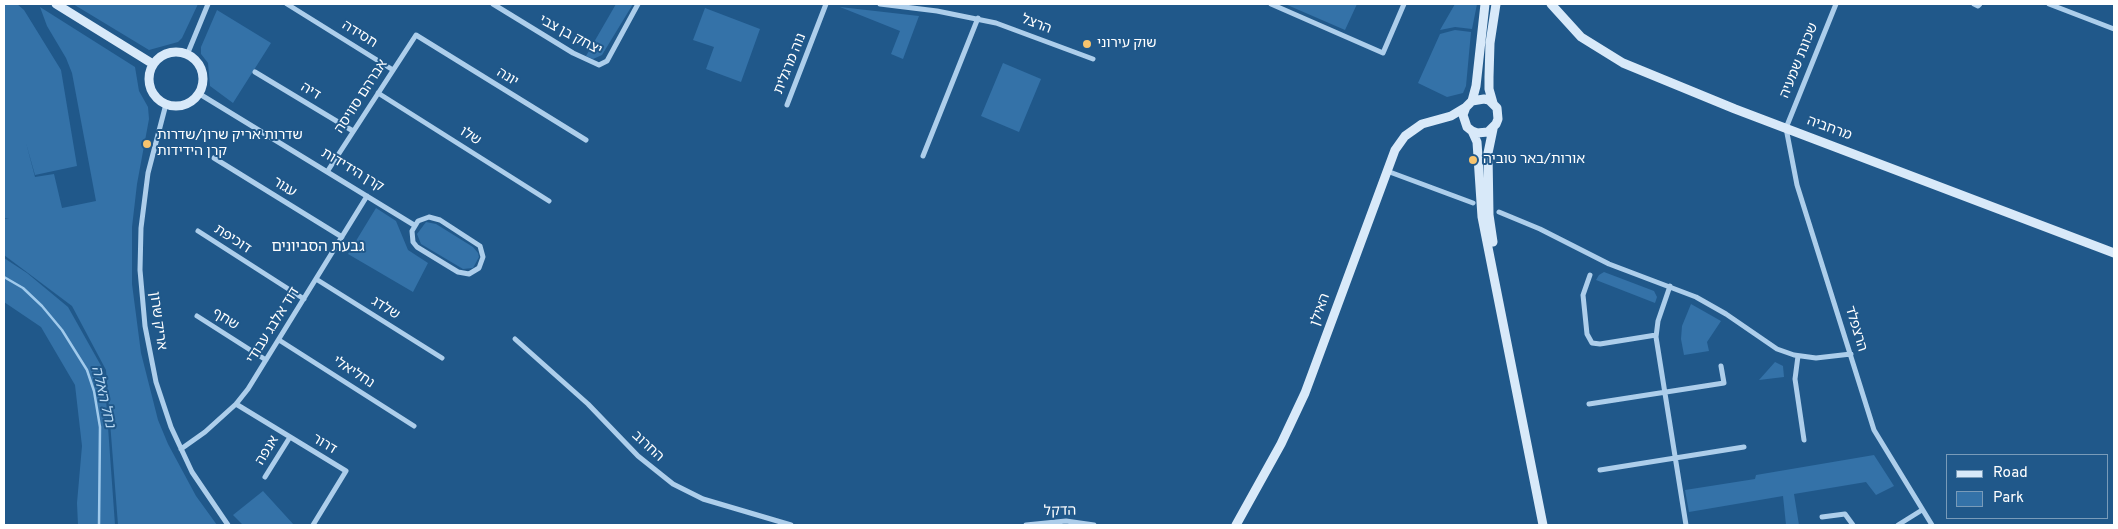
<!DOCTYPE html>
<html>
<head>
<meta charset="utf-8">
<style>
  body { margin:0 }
  #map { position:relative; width:2118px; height:529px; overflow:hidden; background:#20588a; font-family:Overpass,sans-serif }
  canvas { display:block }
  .frame { position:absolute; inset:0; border:5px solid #fff; pointer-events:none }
  .legend { position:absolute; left:1946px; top:454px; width:162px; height:65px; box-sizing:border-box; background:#20588a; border:1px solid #799bb9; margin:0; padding:6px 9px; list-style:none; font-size:15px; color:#fff }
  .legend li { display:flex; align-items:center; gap:10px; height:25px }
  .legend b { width:25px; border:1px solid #799bb9 }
</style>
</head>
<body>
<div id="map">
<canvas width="2118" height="529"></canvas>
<div class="frame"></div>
<ul class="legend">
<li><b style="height:6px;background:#d8e9f9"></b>Road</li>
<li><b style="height:14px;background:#3472a8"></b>Park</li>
</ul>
</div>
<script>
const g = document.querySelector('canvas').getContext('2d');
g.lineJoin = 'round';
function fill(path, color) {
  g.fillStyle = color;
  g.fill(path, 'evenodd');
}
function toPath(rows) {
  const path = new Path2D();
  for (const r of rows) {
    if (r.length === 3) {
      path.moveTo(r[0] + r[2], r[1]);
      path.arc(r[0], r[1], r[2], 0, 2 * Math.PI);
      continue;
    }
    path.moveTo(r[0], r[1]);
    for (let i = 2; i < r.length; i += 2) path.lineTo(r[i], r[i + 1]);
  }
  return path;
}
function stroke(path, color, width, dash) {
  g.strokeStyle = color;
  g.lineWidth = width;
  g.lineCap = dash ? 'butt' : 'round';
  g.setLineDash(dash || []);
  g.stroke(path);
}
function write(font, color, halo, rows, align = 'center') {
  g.font = font + ' Overpass,"Noto Sans Hebrew",sans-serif';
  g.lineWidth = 4;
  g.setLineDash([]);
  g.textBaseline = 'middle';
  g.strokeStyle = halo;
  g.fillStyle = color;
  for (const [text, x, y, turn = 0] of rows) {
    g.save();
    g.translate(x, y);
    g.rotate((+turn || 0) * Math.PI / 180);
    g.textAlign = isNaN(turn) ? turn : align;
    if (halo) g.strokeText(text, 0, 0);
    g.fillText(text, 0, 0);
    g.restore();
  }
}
const green = toPath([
  [4,4,17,4,24,10,61,70,77,166,35,175,26,143,35,177,54,174,62,208,96,201,72,73,66,58,47,26,40,7,135,67,139,91,148,107,149,119,137,184,132,227,132,284,141,353,158,420,168,444,196,496,217,525,118,525,106,370,72,306,4,255,4,219,9,218,4,218],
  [73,4,198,4,182,38,178,42,149,50],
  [616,4,633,4,602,55,593,59,586,56],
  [1285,4,1357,4,1345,30],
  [1455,4,1477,4,1472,29,1455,27,1440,30],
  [840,7,919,16,903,59,891,54,900,31],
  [705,8,760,29,741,82,706,69,714,47,693,40],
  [217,10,271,43,233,103,210,86,208,63,201,54,201,47],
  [1455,30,1471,32,1466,86,1463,93,1447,97,1418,83,1440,34],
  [1003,63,1041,79,1019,132,981,116],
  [376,208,396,221,408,250,428,263,413,292,348,254],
  [426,222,436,224,473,247,478,253,479,257,473,268,463,269,421,244,417,234],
  [4,258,27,273,68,307,104,371,115,525,78,525,77,503,82,446,75,385,41,327,4,302],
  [1604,272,1654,291,1657,297,1655,303,1596,280,1599,275],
  [1691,304,1721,321,1707,342,1709,351,1684,355,1681,339,1682,326],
  [1775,362,1783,366,1784,377,1759,380],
  [1874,455,1894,486,1876,495,1866,482,1794,494,1799,525,1786,525,1783,496,1689,512,1685,490,1755,479,1756,475],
  [263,491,294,525,243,525,233,515]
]);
const stream = toPath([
  [4,277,23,288,42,306,62,330,87,370,94,391,100,427,99,525]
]);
const street = toPath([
  [287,4,393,70],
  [493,4,573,53,599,65,607,61,638,4],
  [880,4,937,11,996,23,1093,59],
  [1271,4,1383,53,1404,4],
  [1836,4,1786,128,1797,185,1874,430,1932,525],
  [1974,4,1978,6,1980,4],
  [2049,4,2114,29],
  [187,55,208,4],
  [255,72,353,131],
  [198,93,414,225],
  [378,93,549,201],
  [166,104,148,173,141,228,140,270,145,326,156,382,171,427,192,472,228,525],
  [787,105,826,4],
  [923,156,978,18],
  [214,158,342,237],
  [1387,171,1473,203],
  [327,172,416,35,586,140],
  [1499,212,1540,229,1609,264,1696,297,1726,314,1777,349,1794,355,1816,358,1851,354],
  [429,217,440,220,480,246,483,257,479,268,469,274,458,272,417,247,413,242,412,231,418,221,429,217],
  [198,231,304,299],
  [1590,275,1583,295,1587,334,1592,343,1600,344,1656,335],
  [316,279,442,358],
  [1670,286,1658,321,1656,337,1686,525],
  [197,316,266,360],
  [515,339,588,404,638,456,673,484,703,499,791,525],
  [279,340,414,426],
  [1798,356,1795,379,1804,440],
  [236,404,346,471,313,525],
  [1589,404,1724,383,1721,366],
  [181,449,205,432,236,404,248,389,367,196],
  [1600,470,1744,447],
  [265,477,290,437],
  [1822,517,1845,514,1853,525],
  [1026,525,1066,521,1094,525],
  [1898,525,1922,510]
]);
const secondary = toPath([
  [56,4,153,64],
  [1551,4,1581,37,1623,63,1735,109,2114,253],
  [176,79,27],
  [1472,101,1484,99,1489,100,1497,108,1498,119,1496,124,1488,132,1477,133,1472,131,1467,127,1463,115,1466,107,1472,101,1476,86,1485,4],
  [1493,103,1489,89,1489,77,1490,43,1496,4],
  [1472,131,1477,142,1482,217,1543,525],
  [1493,242,1489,215,1488,153,1493,129],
  [1236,525,1281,444,1305,393,1395,150,1405,136,1422,124,1451,116,1466,107]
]);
const markers = [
  [1087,44,5,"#f8c46d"],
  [147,144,5,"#f8c46d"],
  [1473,160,5,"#f8c46d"]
];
const streetNames = [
  ["הרצל",1036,25,21],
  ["חסידה",359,35,32],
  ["יצחק בן צבי",570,36,28],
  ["שכונת שמעיה",1800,61,-68],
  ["נוה מרגלית",791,64,-68],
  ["יונה",507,78,32],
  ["דיה",310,92,31],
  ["אברהם סוויסה",362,97,-57],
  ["מרחביה",1829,129,20],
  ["שלו",470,137,32],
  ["קרן הידידות",352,171,31],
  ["עגור",284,188,32],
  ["דוכיפת",232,240,33],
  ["שלדג",385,309,32],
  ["האילן",1321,310,-70],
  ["שחף",225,320,32],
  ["אריק שרון",157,321,82],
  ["דוד אלבג עבודי",274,326,-58],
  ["הרצפלד",1855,329,73],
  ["נחליאלי",353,373,33],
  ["דרור",324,445,31],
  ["החרוב",647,447,43],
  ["אנפה",268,451,-59],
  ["הדקל",1060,512,-1]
];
const poiNames = [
  ["שוק עירוני",1097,44],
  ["שדרות אריק שרון/שדרות",157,136],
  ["קרן הידידות",157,152],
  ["אורות/באר טוביה",1483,160]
];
const neighbourhoodNames = [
  ["גבעת הסביונים",318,248]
];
const waterNames = [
  ["נחל האלה",102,397,77]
];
fill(green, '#3472a8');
stroke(stream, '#a0caec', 2.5);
stroke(street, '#adceeb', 5);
stroke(secondary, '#d8e9f9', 9);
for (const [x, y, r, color] of markers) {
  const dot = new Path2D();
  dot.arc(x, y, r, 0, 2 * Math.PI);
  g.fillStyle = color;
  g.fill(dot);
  stroke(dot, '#20588a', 2);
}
write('14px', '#fff', '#20588a', streetNames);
write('14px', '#fff', '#20588a', poiNames, 'left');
write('15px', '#fff', '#20588a', neighbourhoodNames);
write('italic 15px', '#b8d8f2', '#20588a', waterNames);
</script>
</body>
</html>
